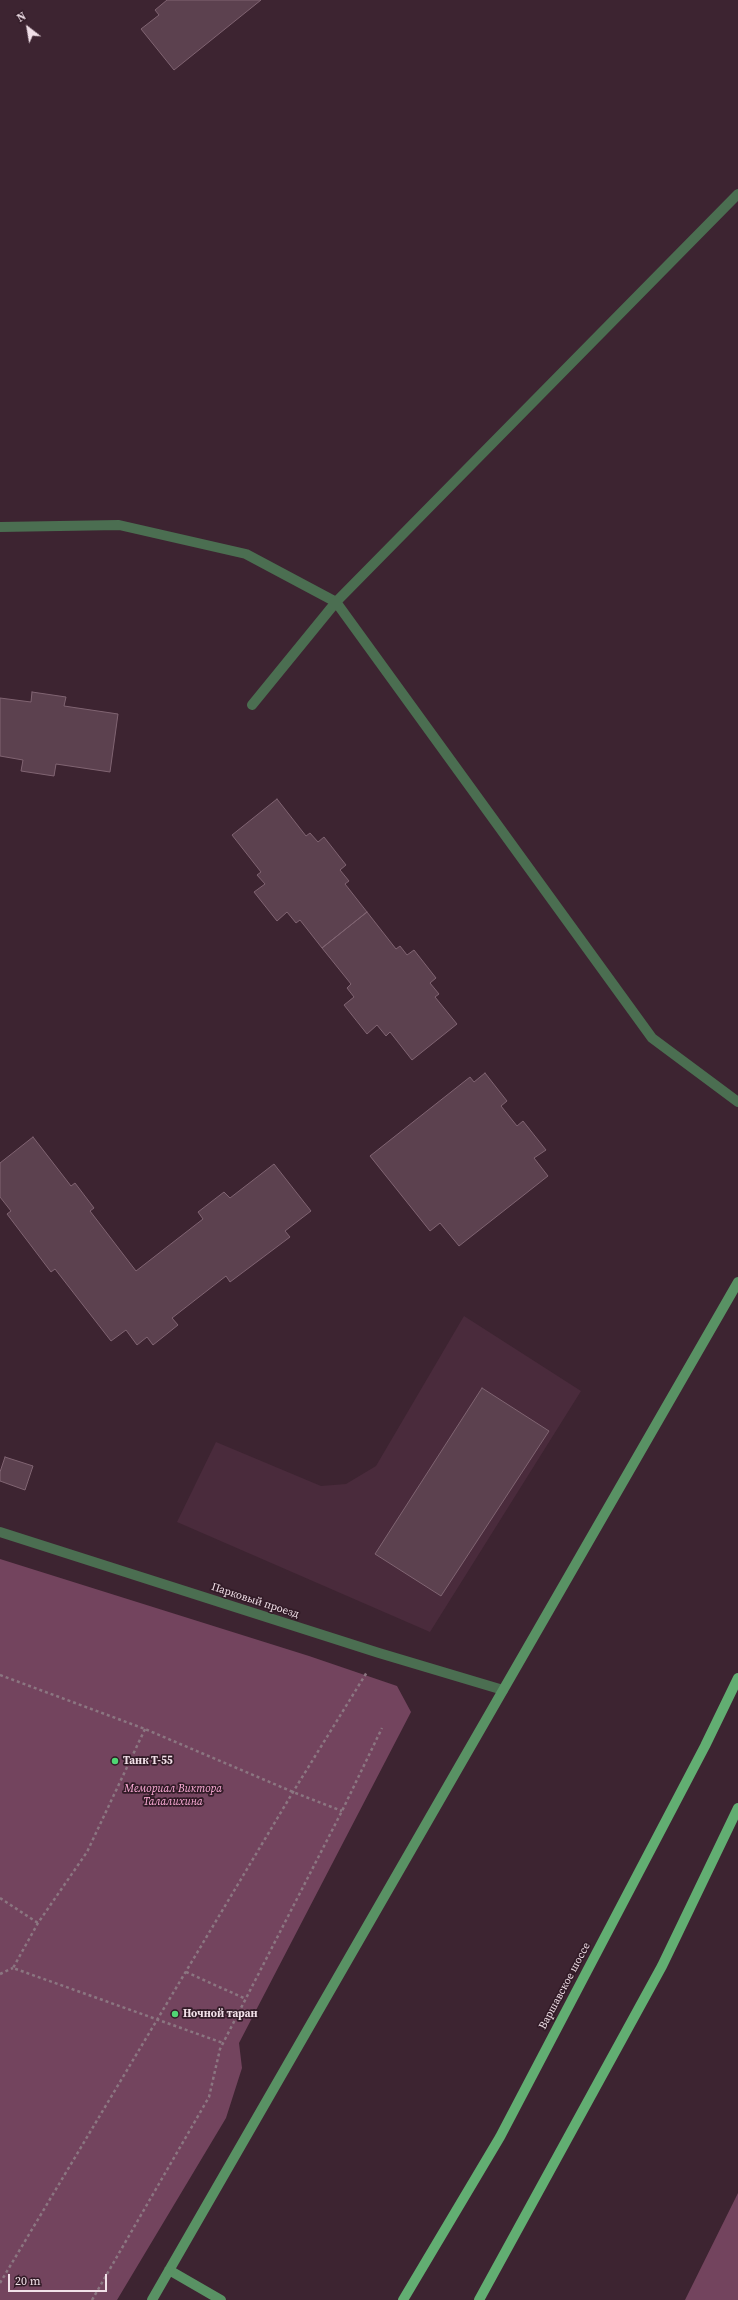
<!DOCTYPE html>
<html>
<head>
<meta charset="utf-8">
<style>
  body { margin:0 }
  #map { position:relative; width:738px; height:2300px; overflow:hidden; background:#3d2431; font-family:"Source Serif 4",serif }
  canvas { display:block }
  .north { position:absolute; left:8px; top:8px; width:40px; height:40px; -webkit-text-stroke:3px #321b27; paint-order:stroke; rotate:329deg; font-size:11px; font-weight:700; line-height:16px; text-align:center; color:#f1e0e8 }
  .north::after { content:''; display:block; margin:auto; width:14px; height:18px; background:#f1e0e8; clip-path:polygon(50% 0,100% 100%,50% 72%,0 100%) }
  .scale { position:absolute; left:8px; top:2274px; width:99px; height:18px; box-sizing:border-box; border:2px solid #f1e0e8; border-top:0; padding-left:5px; font-size:12px; line-height:14px; white-space:nowrap; color:#f1e0e8; -webkit-text-stroke:3px #321b27; paint-order:stroke }
</style>
</head>
<body>
<div id="map">
<canvas width="738" height="2300"></canvas>
<div class="north">N</div>
<div class="scale">20 m</div>
</div>
<script>
const g = document.querySelector('canvas').getContext('2d');
g.lineJoin = 'round';
function fill(path, color) {
  g.fillStyle = color;
  g.fill(path, 'evenodd');
}
function toPath(rows) {
  const path = new Path2D();
  for (const r of rows) {
    path.moveTo(r[0], r[1]);
    for (let i = 2; i < r.length; i += 2) path.lineTo(r[i], r[i + 1]);
  }
  return path;
}
function stroke(path, color, width, dash) {
  g.strokeStyle = color;
  g.lineWidth = width;
  g.lineCap = dash ? 'butt' : 'round';
  g.setLineDash(dash || []);
  g.stroke(path);
}
function write(font, color, halo, rows, align = 'center') {
  g.font = font + ' "Source Serif 4",serif';
  g.lineWidth = 3.5;
  g.setLineDash([]);
  g.textBaseline = 'middle';
  g.strokeStyle = halo;
  g.fillStyle = color;
  for (const [text, x, y, turn = 0] of rows) {
    g.save();
    g.translate(x, y);
    g.rotate((+turn || 0) * Math.PI / 180);
    g.textAlign = isNaN(turn) ? turn : align;
    if (halo) g.strokeText(text, 0, 0);
    g.fillText(text, 0, 0);
    g.restore();
  }
}
const built = toPath([
  [464,1316,581,1391,430,1632,177,1522,216,1442,321,1486,346,1484,376,1466]
]);
const green = toPath([
  [0,1559,309,1656,397,1686,411,1712,239,2043,242,2068,226,2118,117,2300,0,2300],
  [738,2193,738,2300,685,2300]
]);
const building = toPath([
  [167,0,261,0,174,70,141,29,159,15,155,10,167,0],
  [32,692,66,697,64,706,118,714,110,772,56,764,54,776,21,771,23,760,0,756,0,698,31,702,32,692],
  [277,799,306,836,310,833,318,842,324,837,346,865,340,870,349,881,345,884,367,912,322,948,300,920,296,923,287,912,277,921,254,892,265,884,257,875,261,872,232,835,277,799],
  [367,912,396,949,400,946,407,955,414,950,436,978,430,983,439,994,435,997,457,1024,412,1060,390,1032,386,1036,377,1025,367,1034,344,1005,354,997,347,988,351,984,322,948,367,912],
  [485,1073,507,1101,501,1106,517,1126,523,1121,546,1150,534,1158,548,1176,459,1246,440,1223,430,1231,370,1156,470,1077,474,1082,485,1073],
  [33,1137,71,1186,75,1183,94,1208,90,1211,136,1271,203,1219,198,1212,224,1192,230,1198,274,1164,311,1211,285,1231,290,1237,230,1282,226,1276,172,1318,178,1325,153,1345,147,1337,137,1345,126,1330,111,1341,55,1269,51,1272,7,1214,11,1211,0,1197,0,1163,33,1137],
  [482,1388,549,1431,441,1596,375,1554,482,1388],
  [5,1457,33,1466,25,1490,0,1481,0,1472,5,1457]
]);
const path = toPath([
  [0,1675,145,1729,293,1792,342,1811],
  [145,1729,87,1852,38,1923,13,1968,223,2043],
  [0,1898,38,1923],
  [186,1972,246,1999],
  [0,1974,13,1968],
  [0,2283,293,1792,367,1672],
  [92,2300,209,2097,220,2049,342,1811,382,1728]
]);
const lane = toPath([
  [0,527,119,525,246,554,336,602,652,1038,738,1102],
  [252,705,336,602,738,194]
]);
const street = toPath([
  [0,1532,379,1653,503,1690]
]);
const secondary = toPath([
  [169,2270,221,2300],
  [152,2300,738,1282]
]);
const primary = toPath([
  [403,2300,500,2137,705,1746,738,1678],
  [479,2300,662,1966,738,1808]
]);
const markers = [
  [115,1761,4,"#50d674"],
  [175,2014,4,"#50d674"]
];
const streetNames = [
  ["Парковый проезд",255,1601,18],
  ["Варшавское шоссе",565,1986,-62]
];
const poiNames = [
  ["Танк Т-55",123,1761],
  ["Ночной таран",183,2014]
];
const parkNames = [
  ["Мемориал Виктора",173,1789],
  ["Талалихина",173,1802]
];
fill(built, '#4a2b3c');
fill(green, '#73445e');
fill(building, '#5c414f');
stroke(building, '#806472', 1);
stroke(path, '#8b7681', 2.5, [3, 3]);
stroke(lane, '#4b6e51', 10);
stroke(street, '#4b6e51', 10);
stroke(secondary, '#599264', 10);
stroke(primary, '#62ae72', 10);
for (const [x, y, r, color] of markers) {
  const dot = new Path2D();
  dot.arc(x, y, r, 0, 2 * Math.PI);
  g.fillStyle = color;
  g.fill(dot);
  stroke(dot, '#321b27', 1.5);
}
write('11px', '#f1e0e8', '#321b27', streetNames);
write('bold 11px', '#f1e0e8', '#321b27', poiNames, 'left');
write('italic 11px', '#ffafda', '#321b27', parkNames);
</script>
</body>
</html>
